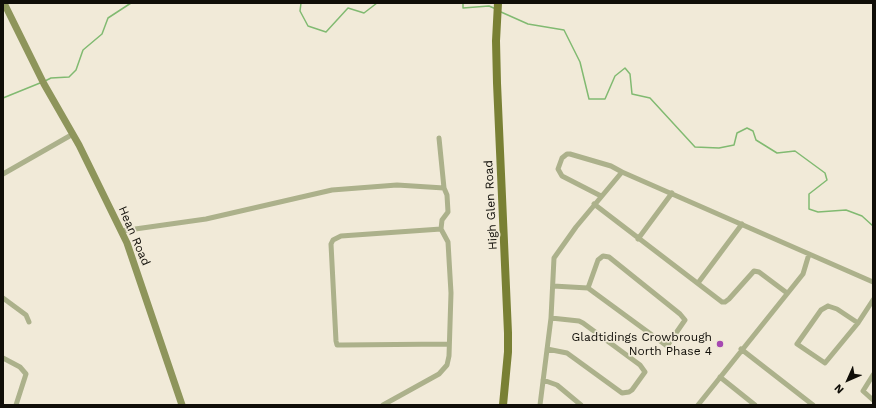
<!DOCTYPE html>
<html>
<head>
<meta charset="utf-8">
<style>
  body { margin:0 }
  #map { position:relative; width:876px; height:408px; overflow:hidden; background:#f1ead8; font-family:"Work Sans",sans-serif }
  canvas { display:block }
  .frame { position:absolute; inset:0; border:4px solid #100e08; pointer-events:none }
  .north { position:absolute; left:828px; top:360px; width:40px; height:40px; -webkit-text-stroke:3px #f1ead8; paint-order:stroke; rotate:225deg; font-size:11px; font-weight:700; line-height:16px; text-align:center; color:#100e08 }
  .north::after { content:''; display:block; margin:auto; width:14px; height:18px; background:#100e08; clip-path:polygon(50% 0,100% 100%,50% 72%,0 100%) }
</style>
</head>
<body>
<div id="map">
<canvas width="876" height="408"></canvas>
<div class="frame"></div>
<div class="north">N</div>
</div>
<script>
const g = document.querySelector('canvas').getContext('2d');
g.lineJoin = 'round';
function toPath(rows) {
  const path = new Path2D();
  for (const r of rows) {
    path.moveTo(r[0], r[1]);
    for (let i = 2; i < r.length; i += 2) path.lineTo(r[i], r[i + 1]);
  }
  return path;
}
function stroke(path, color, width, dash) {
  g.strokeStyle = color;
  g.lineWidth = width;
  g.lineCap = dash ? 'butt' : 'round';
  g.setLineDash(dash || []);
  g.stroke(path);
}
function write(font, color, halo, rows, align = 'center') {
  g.font = font + ' "Work Sans",sans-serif';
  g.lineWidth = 3.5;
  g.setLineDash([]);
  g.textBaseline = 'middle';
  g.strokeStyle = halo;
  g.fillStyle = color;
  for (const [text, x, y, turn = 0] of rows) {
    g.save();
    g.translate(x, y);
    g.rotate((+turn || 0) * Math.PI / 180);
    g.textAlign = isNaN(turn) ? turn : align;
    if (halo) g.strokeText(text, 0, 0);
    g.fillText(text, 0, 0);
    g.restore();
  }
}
const stream = toPath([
  [301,3,300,11,308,26,326,32,348,8,364,13,377,3],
  [463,3,463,8,489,6,496,9],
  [501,12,528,24,564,30,580,62,589,99,605,99,615,76,625,68,630,74,632,94,650,98,695,147,719,148,734,145,737,133,747,128,753,131,756,140,777,153,795,151,825,173,827,180,809,194,809,209,818,212,846,210,862,216,873,226],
  [45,81,51,78,69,77,76,70,83,50,102,34,108,18,131,3],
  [3,98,40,83]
]);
const street = toPath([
  [439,138,444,188],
  [3,174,73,134],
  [601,196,562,176,558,169,562,158,567,154,570,154,611,166,622,172],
  [594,204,722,302,725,302,729,299,754,271,759,272,787,293],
  [441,229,341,236,333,240,331,244,336,341,337,345,343,345,448,344],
  [121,231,206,219,332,190,397,185,444,188,447,195,448,212,442,220,441,229,448,242,451,293,449,356,447,365,439,374,383,405],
  [638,239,672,193],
  [698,283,742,224],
  [553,286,588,288,667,346,685,320,680,314,609,257,603,256,598,260,588,288],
  [3,298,26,315,29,322],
  [828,306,837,309,858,323,825,363,797,344,821,310,828,306],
  [858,323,873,300],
  [547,349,567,353,622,393,629,392,632,390,645,372,640,365,583,323,579,321,551,318],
  [741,349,813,405],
  [3,358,20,367,26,374,16,405],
  [873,375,863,391,873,400],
  [720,377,755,405],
  [543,380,557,385,581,405],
  [540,405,551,318,554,258,576,227,622,172,873,282],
  [698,405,803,274,809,254]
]);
const secondary = toPath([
  [4,3,44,84,79,145,127,243,182,405]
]);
const primary = toPath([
  [498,3,496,41,497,83,508,333,508,352,503,405]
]);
const markers = [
  [720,344,4,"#a649b2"]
];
const streetNames = [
  ["High Glen Road",491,205,-93],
  ["Hean Road",134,236,67]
];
const poiNames = [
  ["Gladtidings Crowbrough",712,337],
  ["North Phase 4",712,351]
];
stroke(stream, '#81ba71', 1.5);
stroke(street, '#acb18b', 5);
stroke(secondary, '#8e955b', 7);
stroke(primary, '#798034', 8);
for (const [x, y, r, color] of markers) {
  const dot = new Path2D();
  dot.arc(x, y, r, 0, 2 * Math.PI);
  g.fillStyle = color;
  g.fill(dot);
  stroke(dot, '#f1ead8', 1.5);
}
write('12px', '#100e08', '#f1ead8', streetNames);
write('12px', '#100e08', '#f1ead8', poiNames, 'right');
</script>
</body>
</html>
